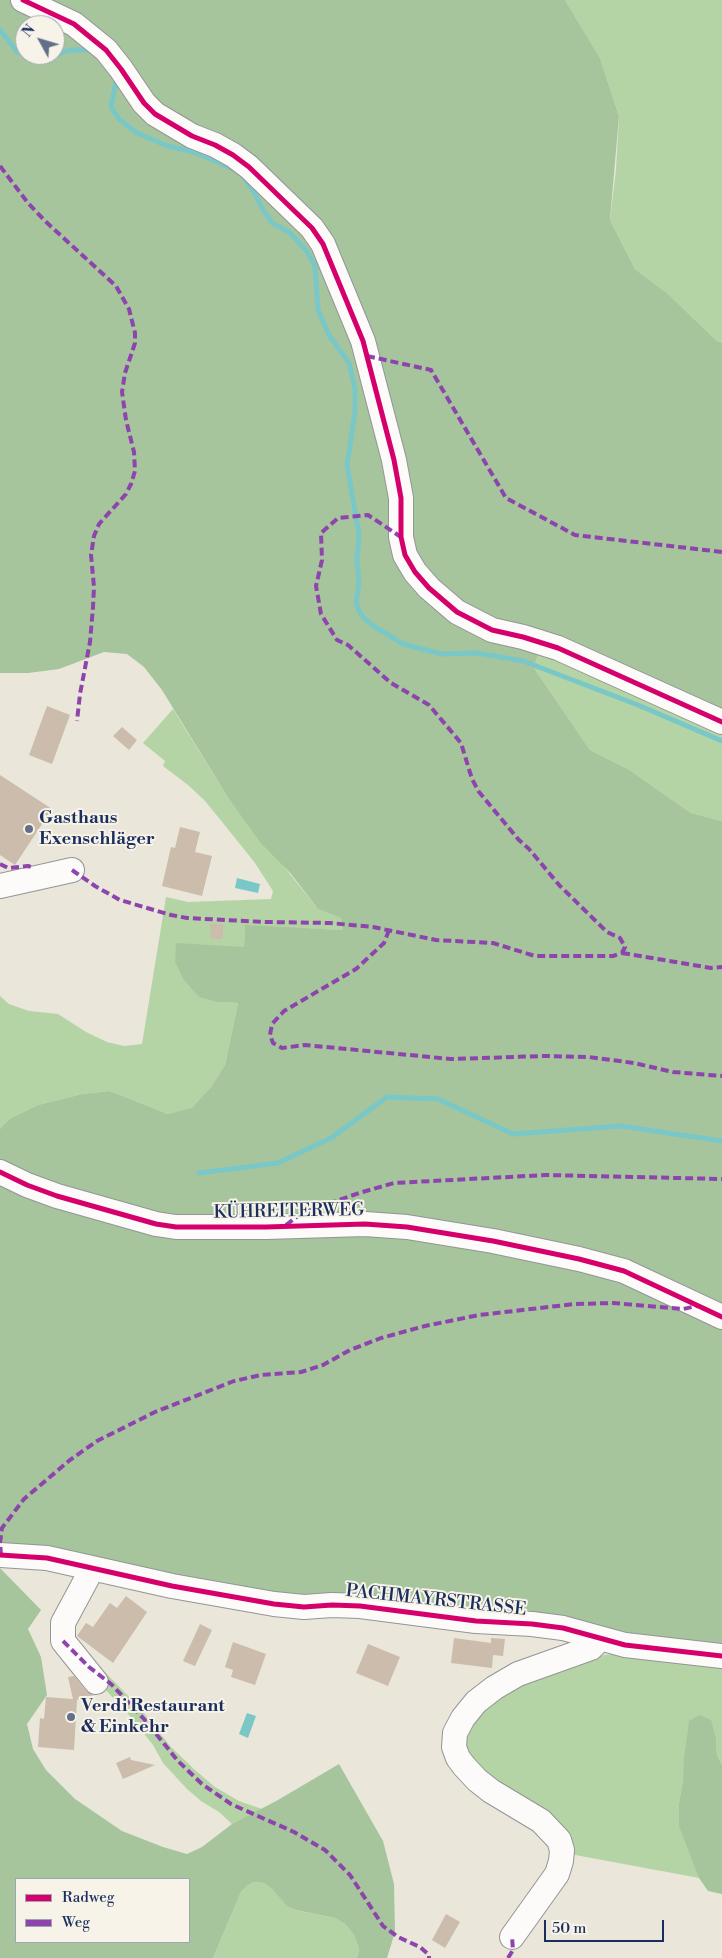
<!DOCTYPE html>
<html>
<head>
<meta charset="utf-8">
<style>
  body { margin:0 }
  #map { position:relative; width:722px; height:1958px; overflow:hidden; background:#eae6da; font-family:"Libre Bodoni",serif }
  canvas { display:block }
  .legend { position:absolute; left:15px; top:1878px; width:175px; height:65px; box-sizing:border-box; background:#f7f3e8; border:1px solid #9fa5b1; margin:0; padding:6px 9px; list-style:none; font-size:15px; color:#1b2f5e }
  .legend li { display:flex; align-items:center; gap:10px; height:25px }
  .legend b { width:25px; border:1px solid #9fa5b1 }
  .north { position:absolute; left:15px; top:15px; width:50px; height:50px; box-sizing:border-box; background:#f7f3e8; border:1px solid #9fa5b1; border-radius:50%; rotate:309deg; font-size:14px; font-weight:700; line-height:20px; text-align:center; color:#1b2f5e }
  .north::after { content:''; display:block; margin:auto; width:18px; height:22px; background:#636f89; clip-path:polygon(50% 0,100% 100%,50% 72%,0 100%) }
  .scale { position:absolute; left:544px; top:1920px; width:120px; height:22px; box-sizing:border-box; border:2px solid #1b2f5e; border-top:0; padding-left:6px; font-size:15px; line-height:18px; white-space:nowrap; color:#1b2f5e; -webkit-text-stroke:4px #f7f3e8; paint-order:stroke }
</style>
</head>
<body>
<div id="map">
<canvas width="722" height="1958"></canvas>
<ul class="legend">
<li><b style="height:6px;background:#d6006c"></b>Radweg</li>
<li><b style="height:6px;background:#8e44ad"></b>Weg</li>
</ul>
<div class="north">N</div>
<div class="scale">50 m</div>
</div>
<script>
const g = document.querySelector('canvas').getContext('2d');
g.lineJoin = 'round';
function fill(path, color) {
  g.fillStyle = color;
  g.fill(path, 'evenodd');
}
function toPath(rows) {
  const path = new Path2D();
  for (const r of rows) {
    path.moveTo(r[0], r[1]);
    for (let i = 2; i < r.length; i += 2) path.lineTo(r[i], r[i + 1]);
  }
  return path;
}
function stroke(path, color, width, dash) {
  g.strokeStyle = color;
  g.lineWidth = width;
  g.lineCap = dash ? 'butt' : 'round';
  g.setLineDash(dash || []);
  g.stroke(path);
}
function write(font, color, halo, rows, align = 'center') {
  g.font = font + ' "Libre Bodoni",serif';
  g.lineWidth = 4;
  g.setLineDash([]);
  g.textBaseline = 'middle';
  g.strokeStyle = halo;
  g.fillStyle = color;
  for (const [text, x, y, turn = 0] of rows) {
    g.save();
    g.translate(x, y);
    g.rotate((+turn || 0) * Math.PI / 180);
    g.textAlign = isNaN(turn) ? turn : align;
    if (halo) g.strokeText(text, 0, 0);
    g.fillText(text, 0, 0);
    g.restore();
  }
}
const green = toPath([
  [565,0,722,0,722,343,717,341,668,294,635,269,610,220,616,169,619,116,600,58],
  [544,634,722,715,722,821,691,813,628,769,590,750,534,668],
  [173,709,227,796,318,909,342,918,343,930,245,926,244,947,218,1002,238,1003,225,1065,211,1087,192,1109,168,1114,110,1091,82,1094,38,1105,9,1119,0,1129,0,996,9,1004,29,1011,58,1014,86,1032,107,1042,124,1046,142,1044,166,897,188,902,271,899,273,891,255,863,223,823,205,801,188,785,163,766,165,761,143,743],
  [621,1653,722,1663,722,1765,717,1755,716,1738,688,1732,683,1780,679,1803,699,1878,570,1854,499,1789,461,1749,476,1710,534,1674,604,1655],
  [93,1660,139,1707,171,1747,195,1770,215,1787,239,1801,262,1809,232,1824,219,1812,201,1801,187,1789,163,1763,153,1745,129,1715,102,1686],
  [254,1882,264,1883,272,1889,287,1905,294,1910,335,1918,345,1924,354,1935,359,1949,357,1958,213,1958,241,1892,248,1885]
]);
const forest = toPath([
  [0,0,565,0,600,58,619,116,610,220,635,269,668,294,717,341,722,343,722,715,544,634,534,668,590,750,628,769,691,813,722,821,722,1649,290,1600,0,1548,0,1129,9,1119,38,1105,82,1094,110,1091,168,1114,192,1108,211,1087,225,1065,238,1003,218,1002,199,997,184,980,175,962,176,943,244,947,245,925,343,930,341,918,318,909,291,874,260,842,227,796,162,690,144,667,127,654,104,652,59,669,28,673,0,673],
  [25,25,55,25,55,55,25,55],
  [0,1568,41,1610,28,1629,41,1657,47,1695,27,1724,33,1749,46,1770,75,1799,122,1831,163,1847,187,1854,202,1847,232,1824,278,1800,339,1764,383,1841,394,1884,395,1932,387,1958,357,1958,359,1949,354,1935,345,1924,335,1918,295,1910,287,1906,272,1889,264,1883,254,1882,248,1885,241,1892,213,1958,0,1958],
  [189,1879,189,1942,16,1942,16,1879],
  [700,1715,711,1720,716,1738,717,1755,722,1765,722,1894,708,1891,699,1878,679,1826,679,1803,683,1780,684,1759,689,1721]
]);
const water = toPath([
  [237,878,260,884,258,893,235,888],
  [247,1713,256,1716,248,1738,239,1734]
]);
const stream = toPath([
  [0,30,17,52,25,55],
  [25,55,33,58,51,57,70,50,90,50,92,52],
  [115,76,116,82,111,107,119,119,137,133,165,145,197,153,235,170],
  [242,175,254,192,261,206,272,223,289,232,306,250,315,266,318,310,329,335,349,363,355,389,355,412,347,465,359,534,357,560,359,583,356,603,361,615,372,625,403,644,442,654,477,653,523,661,638,705,722,741],
  [199,1173,278,1163,331,1138,387,1097,438,1099,513,1134,621,1126,722,1141]
]);
const building = toPath([
  [47,706,70,715,52,764,29,755],
  [122,727,137,740,129,750,113,736],
  [0,775,52,809,15,865,0,855],
  [180,827,200,832,195,852,212,856,202,896,162,886,171,847,175,848],
  [210,924,223,924,223,939,211,939],
  [126,1596,147,1612,113,1663,77,1636,86,1623,93,1627,110,1603,117,1608],
  [200,1624,212,1630,195,1666,183,1661],
  [454,1638,491,1643,491,1638,505,1639,503,1656,493,1655,492,1668,451,1663],
  [233,1642,266,1654,255,1685,231,1677,233,1670,225,1667],
  [368,1644,400,1657,388,1686,356,1673],
  [74,1676,86,1691,94,1695,77,1700,74,1750,38,1747,40,1718,44,1719,46,1697,73,1699,68,1677],
  [130,1757,131,1760,155,1765,123,1779,116,1763],
  [446,1914,460,1922,445,1948,432,1940]
]);
const minor = toPath([
  [23,0,74,24,106,50,121,69,144,103,155,114,192,136,215,145,233,155,249,167,312,228,323,244,363,341,394,460,401,498,401,537,405,555,415,572,429,588,457,612,492,630,523,637,558,648,722,722],
  [0,886,72,870],
  [0,1172,27,1185,57,1196,156,1224,176,1227,266,1227,365,1224,407,1227,493,1241,579,1259,624,1271,722,1317],
  [0,1555,47,1558,172,1586,274,1604,304,1607,332,1605,360,1606,476,1621,532,1624,563,1628,625,1645,722,1656],
  [92,1569,63,1623,63,1641,96,1682],
  [512,1937,557,1874,561,1861,562,1850,559,1840,541,1821,491,1791,477,1780,464,1766,458,1758,454,1747,455,1733,463,1718,476,1702,494,1688,518,1674,591,1648,595,1644,596,1638]
]);
const quiet = toPath([
  [0,166,28,203,45,221,116,286,129,309,135,333,135,343,125,373,122,392,126,420,134,452,135,471,131,484,126,494,99,524,94,536,91,555,94,587,93,607,90,642,80,694,77,721],
  [367,356,431,370,506,498,575,535,722,552],
  [0,864,8,868,28,866,34,868],
  [72,870,95,886,120,900,171,915,187,918,265,922,330,923,373,927,436,940,493,943,535,956,613,956,622,953,625,947,620,938,607,932,560,886,529,849,518,839,479,792,472,779,461,743,429,705,391,683,348,645,337,640,321,614,316,586,322,560,321,533,338,518,368,515,401,537],
  [389,930,384,943,356,969,284,1011,272,1024,270,1035,273,1043,282,1048,305,1045,451,1059,545,1056,589,1057,634,1063,673,1072,722,1076],
  [622,953,711,968,722,967],
  [286,1225,298,1216,311,1210,359,1193,394,1183,546,1175,722,1179],
  [1,1555,0,1543,2,1528,24,1499,70,1460,97,1441,155,1412,234,1381,261,1375,301,1372,323,1365,350,1350,381,1338,425,1326,479,1315,575,1304,613,1303,683,1309,697,1306],
  [63,1641,89,1667,111,1684,144,1719,178,1761,202,1784,231,1804,294,1832,325,1850,350,1875,383,1926,398,1937,420,1947,429,1955,429,1958],
  [508,1958,513,1950,512,1937]
]);
const cycleway = toPath([
  [23,0,74,24,106,50,121,69,144,103,155,114,192,136,215,145,233,155,249,167,312,228,323,244,363,341,394,460,401,498,401,537,405,555,415,572,429,588,457,612,492,630,523,637,558,648,722,722],
  [0,1172,27,1185,57,1196,156,1224,176,1227,266,1227,365,1224,407,1227,493,1241,579,1259,624,1271,722,1317],
  [0,1555,47,1558,172,1586,274,1604,304,1607,332,1605,360,1606,476,1621,532,1624,563,1628,625,1645,722,1656]
]);
const markers = [
  [29,829,5,"#636f89"],
  [71,1717,5,"#636f89"]
];
const poiNames = [
  ["Gasthaus",39,819],
  ["Exenschläger",39,840],
  ["Verdi Restaurant",81,1707],
  ["& Einkehr",81,1728]
];
const streetNames = [
  ["KÜHREITERWEG",289,1212,-1],
  ["PACHMAYRSTRASSE",436,1601,6]
];
fill(green, '#b5d4a5');
fill(forest, '#a6c59c');
fill(water, '#7ac7c8');
stroke(stream, '#7ac7c8', 5);
fill(building, '#cbbcac');
stroke(minor, '#939596', 26);
stroke(minor, '#fcfbf9', 24);
stroke(quiet, '#8e44ad', 4, [8, 4]);
stroke(cycleway, '#d6006c', 5);
for (const [x, y, r, color] of markers) {
  const dot = new Path2D();
  dot.arc(x, y, r, 0, 2 * Math.PI);
  g.fillStyle = color;
  g.fill(dot);
  stroke(dot, '#f7f3e8', 2);
}
write('bold 18px', '#1b2f5e', '#f7f3e8', poiNames, 'left');
write('18px', '#1b2f5e', '#f7f3e8', streetNames);
</script>
</body>
</html>
